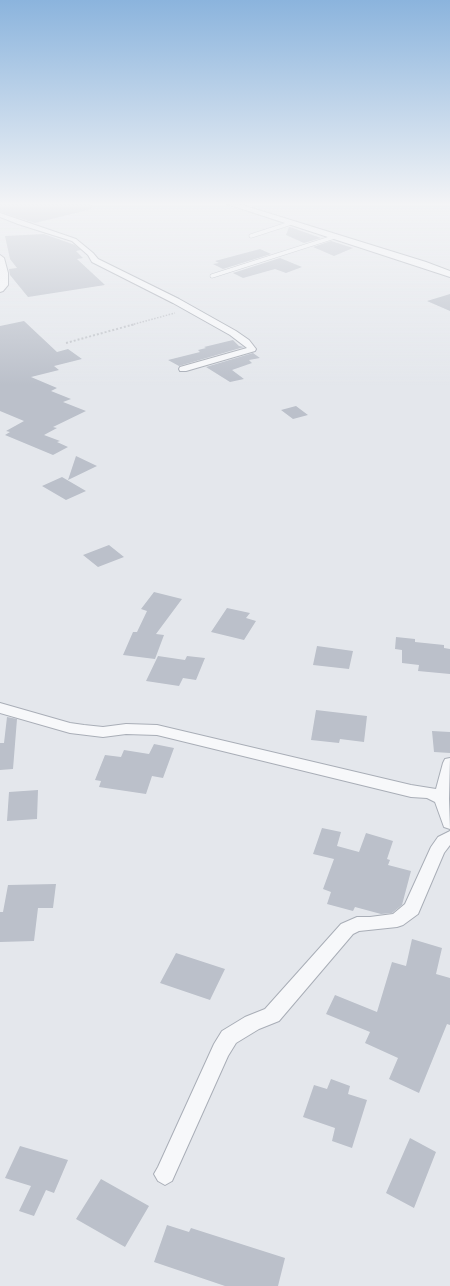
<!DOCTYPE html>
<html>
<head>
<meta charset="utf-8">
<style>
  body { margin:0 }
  canvas { display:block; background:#e4e7ec }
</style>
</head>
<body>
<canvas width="450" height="1286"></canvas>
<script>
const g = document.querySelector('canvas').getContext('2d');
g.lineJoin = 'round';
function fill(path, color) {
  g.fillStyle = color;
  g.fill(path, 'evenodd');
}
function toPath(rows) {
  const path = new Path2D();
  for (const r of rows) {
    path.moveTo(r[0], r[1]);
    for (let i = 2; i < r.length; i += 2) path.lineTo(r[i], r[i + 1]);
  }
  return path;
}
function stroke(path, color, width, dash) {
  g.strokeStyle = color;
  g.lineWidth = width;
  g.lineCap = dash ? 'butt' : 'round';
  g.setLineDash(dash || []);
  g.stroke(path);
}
const building = toPath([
  [0,204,91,204,92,209,35,223,0,212],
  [289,227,290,227,321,238,304,243,286,235],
  [44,234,75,245,81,250,76,251,83,258,77,259,105,285,28,297,10,275,9,269,17,268,10,259,5,236],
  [331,241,353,248,334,256,313,247],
  [260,249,271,254,223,269,213,264,219,263,215,261],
  [280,258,302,267,286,273,275,269,243,278,233,273],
  [450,294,450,311,427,301],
  [24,321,57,352,68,349,82,359,54,366,59,370,31,377,57,388,51,391,71,399,63,402,86,411,53,427,57,428,44,435,60,441,57,442,68,447,53,455,5,435,10,432,6,431,24,421,0,411,0,326],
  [233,340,239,346,244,347,179,366,168,360,200,352,198,350,206,348,204,347],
  [253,353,260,358,249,360,252,363,232,370,244,379,230,382,206,367],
  [296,406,308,415,293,419,281,410],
  [76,456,97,466,68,480],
  [62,477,86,491,66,500,42,486],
  [109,545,124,557,98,567,83,555],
  [154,592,182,599,156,634,164,635,155,659,123,655,133,632,137,632,147,611,141,609],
  [227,608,250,613,246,618,256,621,244,640,211,632],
  [396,637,415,639,415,642,444,645,444,648,450,649,450,674,418,671,419,665,402,663,402,650,395,649],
  [317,646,353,651,349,669,313,665],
  [158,656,185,660,187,656,205,658,196,680,183,678,179,686,146,681],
  [316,710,367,716,364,742,340,739,339,743,311,740],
  [7,717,17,719,13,769,0,770,0,743,4,743],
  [432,731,450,732,450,753,434,752],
  [154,744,174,748,163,778,152,776,146,794,99,787,101,781,95,780,105,755,121,757,124,750,149,754],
  [38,790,37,819,7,821,9,792],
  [322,828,341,832,337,846,359,852,366,833,393,841,387,859,390,860,388,865,411,871,402,905,392,913,381,914,355,907,353,911,327,904,331,892,323,889,334,859,313,854],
  [56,884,53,908,38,908,34,941,0,942,0,912,3,912,8,885],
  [412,939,442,948,436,974,450,978,450,1025,447,1024,419,1093,389,1079,398,1058,365,1043,370,1032,326,1014,335,995,377,1012,392,962,406,966],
  [176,953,225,969,210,1000,160,983],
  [331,1079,350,1086,348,1094,367,1100,352,1148,332,1141,335,1128,303,1117,314,1085,327,1089],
  [410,1138,436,1152,414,1208,386,1193],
  [20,1146,68,1160,54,1193,46,1190,34,1216,19,1211,31,1186,5,1178],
  [101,1179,149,1206,125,1247,76,1219],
  [167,1225,189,1232,191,1228,285,1258,278,1286,225,1286,154,1262]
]);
const pathFar1 = toPath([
  [131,325,175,313]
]);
const path = toPath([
  [66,343,135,324]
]);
const service = toPath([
  [251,236,291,223],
  [212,276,334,237]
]);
const minor = toPath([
  [0,213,76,239,93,253,98,259,179,299,236,331,249,340,256,349,255,351,186,371,180,371,179,369,180,367,247,348,230,335,173,303,92,262,88,255,72,241,18,224,0,217,0,213],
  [0,703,70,723,84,725,103,727,126,724,157,725,411,785,436,789,443,763,445,759,450,758,449,799,450,829,444,827,435,802,427,798,411,797,157,735,126,734,103,737,70,733,0,713,0,703],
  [450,831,450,845,444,853,418,914,403,925,397,927,359,931,353,934,279,1021,259,1029,236,1043,228,1056,172,1181,165,1185,158,1181,154,1174,158,1167,214,1044,222,1031,245,1017,265,1009,341,924,357,917,370,917,393,914,405,904,431,847,438,837,450,831]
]);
const tertiary = toPath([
  [227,204,239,204,426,262,450,271,450,277,227,204],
  [0,255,4,258,8,273,8,285,3,291,0,292,0,255]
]);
fill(building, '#bbc0ca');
stroke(service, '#a9aeb7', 4.5);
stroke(minor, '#a9aeb7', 2);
stroke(tertiary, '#a9aeb7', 2);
stroke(pathFar1, '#c2c5cb', 1.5, [1.5, 1.5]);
stroke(path, '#c2c5cb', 2, [2, 2]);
stroke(service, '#f7f8fa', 3.5);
fill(minor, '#f7f8fa');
fill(tertiary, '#f7f8fa');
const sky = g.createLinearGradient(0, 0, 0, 385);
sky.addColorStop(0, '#8bb4dd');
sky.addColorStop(0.53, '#f3f4f6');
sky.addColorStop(1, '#f3f4f600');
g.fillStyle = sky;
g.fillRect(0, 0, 450, 385);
</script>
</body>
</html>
